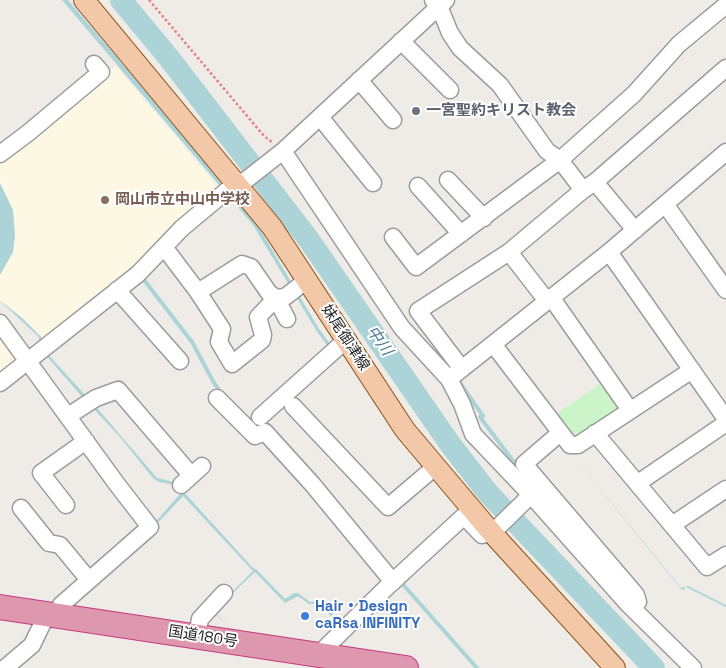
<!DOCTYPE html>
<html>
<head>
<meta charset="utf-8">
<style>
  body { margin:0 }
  canvas { display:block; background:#efebe7 }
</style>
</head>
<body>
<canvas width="726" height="668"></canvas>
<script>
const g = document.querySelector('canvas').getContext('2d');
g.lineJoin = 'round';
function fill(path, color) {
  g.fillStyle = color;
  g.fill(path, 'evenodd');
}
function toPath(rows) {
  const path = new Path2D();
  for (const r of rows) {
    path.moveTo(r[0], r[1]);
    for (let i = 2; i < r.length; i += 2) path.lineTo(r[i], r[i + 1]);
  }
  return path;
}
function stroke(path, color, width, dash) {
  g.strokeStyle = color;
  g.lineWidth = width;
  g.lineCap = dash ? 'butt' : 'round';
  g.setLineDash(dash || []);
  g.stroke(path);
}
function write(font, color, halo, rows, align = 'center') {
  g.font = font + ' "Space Grotesk","Noto Sans JP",sans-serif';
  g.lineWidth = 4;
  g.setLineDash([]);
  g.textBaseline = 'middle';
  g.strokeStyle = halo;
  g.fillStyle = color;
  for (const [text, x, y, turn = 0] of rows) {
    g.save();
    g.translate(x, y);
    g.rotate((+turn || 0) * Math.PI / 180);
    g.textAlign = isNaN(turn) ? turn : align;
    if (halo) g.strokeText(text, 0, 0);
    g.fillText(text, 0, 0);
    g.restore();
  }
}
const education = toPath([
  [116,66,221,190,147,258,45,340,17,313,0,300,0,160],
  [0,332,20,359,0,377]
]);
const park = toPath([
  [604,381,622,407,578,440,553,416]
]);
const water = toPath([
  [62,0,68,0,254,219,319,329,338,354,335,357,316,330,253,225],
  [0,183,13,210,15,236,13,252,0,275],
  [0,301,22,318,44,340,41,339,40,343,45,351,97,408,157,478,170,481,181,489,253,568,257,570,285,599,294,593,298,593,310,602,322,601,343,626,342,629,320,604,309,604,298,596,285,603,255,572,214,611,232,631,213,611,253,571,183,496,152,529,151,527,181,493,171,484,159,482,153,478,120,437,76,390,43,352,39,346,39,337],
  [562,442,681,588,688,586,726,605,726,607,686,587,683,590,681,589]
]);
const stream = toPath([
  [141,276,192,342,214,383,222,394],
  [458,380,483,416,480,417,516,465],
  [399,580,477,668]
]);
const river = toPath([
  [121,0,169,58,309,240,450,444,488,493,654,668]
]);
const path = toPath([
  [149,0,264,136,272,142]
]);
const minor = toPath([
  [433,0,439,6,450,33,460,48,500,85,547,151,560,160,583,190],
  [401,41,450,90],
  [359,80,393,120],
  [320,117,373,183],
  [283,151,402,328,449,379,462,404,473,434,531,495,627,603,693,668],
  [726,152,609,252,726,419],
  [0,154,28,133,101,72,94,64],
  [448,180,484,218],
  [595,182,635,230],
  [418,186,461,234],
  [665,204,726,290],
  [393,237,416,267,560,160,634,94,679,44,726,5],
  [164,247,198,292,222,329,219,342,232,364,262,340,263,335,258,317,276,298,287,319],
  [509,252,547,301],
  [117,290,180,361],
  [198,292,242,264,251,267,269,293,276,298,285,297,307,280],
  [551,297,630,410],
  [0,323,116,483,150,527,61,605,58,615],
  [493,344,570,445,578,445,692,370],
  [462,369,418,311,509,252,583,190,595,182,726,68],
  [454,375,609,252],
  [0,383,138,274,182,228,236,183,246,180,283,151,446,0],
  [217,398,255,436,265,432,313,485,393,582],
  [293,406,388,507,435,467],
  [68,416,96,398,118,390,191,475],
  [260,417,346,340],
  [560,433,524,464,636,595,638,602],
  [595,433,707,567,726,555],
  [638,483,726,423],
  [181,485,202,466],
  [66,505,41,473,86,441],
  [21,508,49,543,60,545,89,580],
  [672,525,726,489],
  [197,636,200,619,224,593],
  [318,655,387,587,464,516,482,535,492,533,531,495],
  [5,668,32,645,47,614]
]);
const major = toPath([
  [84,0,272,227,405,430,492,533,615,668]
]);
const highway = toPath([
  [0,607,406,668]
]);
const markers = [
  [416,111,5,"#6b7280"],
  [105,200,5,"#8d6e63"],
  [305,616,5,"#3f7fe0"]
];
const worshipNames = [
  ["一宮聖約キリスト教会",426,111]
];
const educationNames = [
  ["岡山市立中山中学校",115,200]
];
const streetNames = [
  ["妹尾御津線",345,338,57],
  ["国道180号",203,637,9]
];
const shopNames = [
  ["Hair・Design",315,607],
  ["caRsa INFINITY",315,624]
];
const waterNames = [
  ["中川",379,341,55]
];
fill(education, '#fcf8e3');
fill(park, '#cbf4c9');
fill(water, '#acd4d8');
stroke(stream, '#acd4d8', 4);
stroke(river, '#acd4d8', 22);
stroke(minor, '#9c9c9c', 19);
stroke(major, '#8a5111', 22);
stroke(highway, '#c8397d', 26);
stroke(path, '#eb7c80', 2.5, [2.5, 2.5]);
stroke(minor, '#fff', 16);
stroke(major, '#f2c8a9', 20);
stroke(highway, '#dd97ae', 24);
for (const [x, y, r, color] of markers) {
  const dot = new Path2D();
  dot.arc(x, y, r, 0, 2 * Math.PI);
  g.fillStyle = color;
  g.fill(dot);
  stroke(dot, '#fff', 2);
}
write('bold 15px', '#5b616d', '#fff', worshipNames, 'left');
write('bold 15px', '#785e54', '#fff', educationNames, 'left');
write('15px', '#1f1f1f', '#fff', streetNames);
write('bold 15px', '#366cbe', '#fff', shopNames, 'left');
write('italic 16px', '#4f7c96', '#fff', waterNames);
</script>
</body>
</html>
